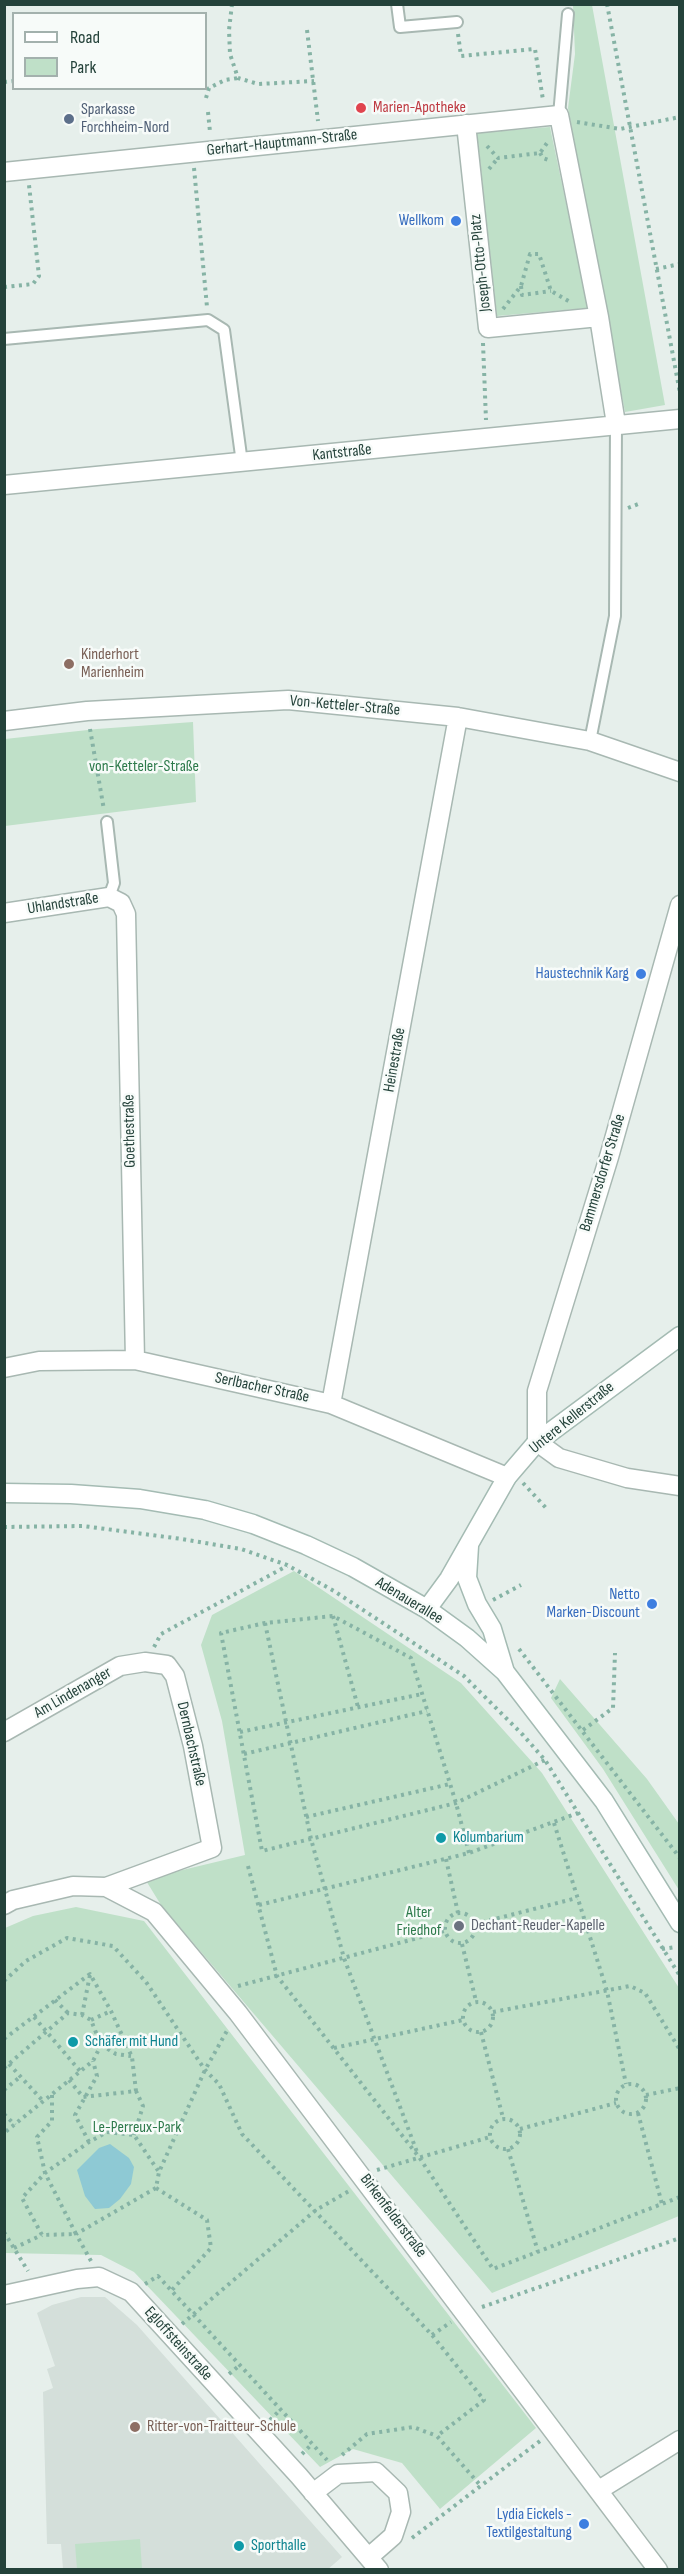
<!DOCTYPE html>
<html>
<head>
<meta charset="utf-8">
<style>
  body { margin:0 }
  #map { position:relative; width:684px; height:2574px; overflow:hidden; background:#e6efeb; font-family:"Sofia Sans Condensed",sans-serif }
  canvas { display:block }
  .frame { position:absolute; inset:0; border:6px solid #24423a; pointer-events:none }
  .legend { position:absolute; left:12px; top:12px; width:195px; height:78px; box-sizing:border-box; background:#f7fbf9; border:2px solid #a3b1ad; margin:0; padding:8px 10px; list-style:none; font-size:18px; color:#24423a }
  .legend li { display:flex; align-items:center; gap:12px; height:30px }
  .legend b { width:30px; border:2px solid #a3b1ad }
</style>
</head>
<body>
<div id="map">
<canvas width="684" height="2574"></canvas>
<div class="frame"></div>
<ul class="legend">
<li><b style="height:8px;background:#fff"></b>Road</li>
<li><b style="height:16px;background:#bfe0c8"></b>Park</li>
</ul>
</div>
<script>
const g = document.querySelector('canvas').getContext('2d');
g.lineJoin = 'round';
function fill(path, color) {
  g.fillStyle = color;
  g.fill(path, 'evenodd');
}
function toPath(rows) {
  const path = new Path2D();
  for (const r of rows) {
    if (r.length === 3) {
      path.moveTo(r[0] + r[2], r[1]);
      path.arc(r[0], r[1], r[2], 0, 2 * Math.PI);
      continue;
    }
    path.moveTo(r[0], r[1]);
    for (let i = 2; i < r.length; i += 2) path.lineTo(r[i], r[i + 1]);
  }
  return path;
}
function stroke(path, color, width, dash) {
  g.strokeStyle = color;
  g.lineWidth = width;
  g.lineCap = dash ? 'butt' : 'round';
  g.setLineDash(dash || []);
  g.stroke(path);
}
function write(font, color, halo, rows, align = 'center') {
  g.font = font + ' "Sofia Sans Condensed",sans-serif';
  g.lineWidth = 5;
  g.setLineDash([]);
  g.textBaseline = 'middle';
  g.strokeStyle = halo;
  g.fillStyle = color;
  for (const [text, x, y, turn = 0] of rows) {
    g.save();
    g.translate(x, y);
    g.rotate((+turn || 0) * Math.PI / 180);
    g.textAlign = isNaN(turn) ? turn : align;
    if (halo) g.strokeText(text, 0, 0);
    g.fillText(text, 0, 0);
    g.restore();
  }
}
const built = toPath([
  [81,2297,105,2297,137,2325,342,2557,327,2570,63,2569,61,2544,47,2544,43,2392,53,2388,47,2369,55,2366,37,2313,52,2305]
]);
const green = toPath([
  [573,5,592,5,665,405,625,412,568,108,575,54],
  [550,127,588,308,497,316,477,133],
  [193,722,196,802,5,826,5,739,97,729],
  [294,1571,461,1683,542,1773,679,1988,679,2216,492,2293,161,1905,145,1879,245,1855,222,1721,201,1645,212,1615],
  [560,1679,647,1779,679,1824,679,1890,603,1769,551,1698],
  [76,1907,144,1921,536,2428,440,2509,402,2463,353,2449,320,2467,134,2272,101,2255,5,2253,5,1928,33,1916],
  [140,2539,142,2569,77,2569,75,2544]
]);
const water = toPath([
  [110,2144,129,2158,134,2167,131,2184,120,2199,109,2208,95,2209,85,2196,77,2170,99,2148]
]);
const path = toPath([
  [232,4,229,30,230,54,238,78,258,84,314,81],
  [607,4,680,393],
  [307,30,318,121],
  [458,34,461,56,535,49,543,100],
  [4,82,14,81],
  [206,98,209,88,225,80,238,78],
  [208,112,210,132],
  [577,122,620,129,680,117],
  [487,146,498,158,540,153,547,143],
  [540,153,543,158,551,161],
  [194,168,207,307],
  [489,169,498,158],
  [656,269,680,264],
  [521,286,522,295,551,291],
  [4,287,33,284,39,276,29,185],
  [503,309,521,286,530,254,539,254,551,291,570,302],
  [483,343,486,420],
  [628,508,641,503],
  [90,729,104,810],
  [523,1483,547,1509],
  [4,1527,83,1526,182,1539,241,1549,287,1565,334,1591,464,1676,523,1735,545,1760,680,1976],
  [493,1600,521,1585],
  [333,1616,358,1707],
  [265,1623,311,1839,344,1958,417,2152],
  [154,1647,161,1634,287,1566],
  [519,1649,680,1858],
  [583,1730,613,1708,615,1653],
  [240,1732,422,1694],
  [244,1754,427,1711],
  [306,1817,450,1784],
  [554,1823,607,1991,626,2084],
  [469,1853,456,1803,411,1658,333,1616,265,1623,221,1633,262,1851,456,1803,545,1760],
  [446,1859,458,1913],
  [248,1866,277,1976,419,2157,493,2269,680,2197],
  [259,1905,469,1853,578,1813],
  [460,1928,15],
  [475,1924,577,1898],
  [462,1944,476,2001],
  [662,1949,676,1947],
  [4,1981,26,1961,67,1938,113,1946,146,1982,205,2070,219,2084,242,2134,432,2335,484,2400,437,2436,480,2485],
  [238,1986,444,1931],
  [55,2000,68,2013],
  [478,2017,15],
  [493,2012,630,1986,645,1993,680,2050],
  [82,2015,90,1975],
  [34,2017,80,2071],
  [91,2020,111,2011],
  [481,2032,503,2118],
  [4,2039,90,1974,111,2011,132,2057,136,2091],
  [101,2045,116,2054,131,2056],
  [334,2048,463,2020],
  [9,2064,43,2101],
  [4,2068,68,2013,82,2015,91,2020,101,2045,93,2061,4,2133],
  [69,2080,83,2097,136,2091,143,2106,134,2135],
  [631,2099,15],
  [4,2090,20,2077],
  [52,2095,52,2121,37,2137,45,2173,76,2234,42,2235,22,2198,45,2173,89,2142,107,2132,134,2135,159,2172],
  [646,2095,680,2088],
  [638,2113,662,2204],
  [4,2114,15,2125],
  [505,2134,15],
  [520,2129,616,2103],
  [89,2142,75,2115,97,2076,93,2061],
  [508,2149,538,2252],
  [377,2170,490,2137],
  [156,2188,207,2220,211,2248,171,2291],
  [4,2232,28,2271],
  [14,2248,42,2235],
  [91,2261,76,2234,156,2188,159,2172,205,2070,228,2029],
  [145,2284,158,2276,327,2460],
  [482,2307,680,2238],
  [182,2324,316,2210,349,2191],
  [432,2335,451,2322],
  [229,2374,240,2365],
  [270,2420,280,2410],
  [302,2454,312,2444],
  [342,2455,367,2434,413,2427,437,2436],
  [412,2538,540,2441]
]);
const lane = toPath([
  [397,4,400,27,457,22],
  [559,115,568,14],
  [4,339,208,320,224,330,242,463],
  [590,741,615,616,616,424],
  [107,822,114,883,109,897]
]);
const street = toPath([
  [466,124,488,328,599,317],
  [4,172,559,115,599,317,616,424],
  [4,485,680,419],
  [4,721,87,711,288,700,458,717,590,741,680,772],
  [680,905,609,1157,537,1391,537,1442,559,1458,627,1478,680,1486],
  [4,913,109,897,121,903,126,914,135,1360],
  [4,1368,39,1361,135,1360,331,1404,507,1477],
  [331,1404,458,717],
  [4,1732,120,1666,145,1662,167,1665,175,1676,193,1746,212,1848,106,1887,73,1886,13,1900,4,1905],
  [106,1887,154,1912,238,2013,658,2570],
  [4,2295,77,2279,99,2277,131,2292,299,2476,379,2570],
  [599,2490,680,2440],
  [313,2493,338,2474,376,2472,398,2493,401,2512,393,2536,369,2557]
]);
const secondary = toPath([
  [4,1493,71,1494,140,1499,205,1510,253,1524,306,1545,353,1567,427,1609,467,1638,505,1672,604,1801,680,1923],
  [469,1546,467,1578,477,1604,492,1629,505,1672],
  [427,1609,449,1579,507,1477,537,1442,680,1336]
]);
const markers = [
  [361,108,6,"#e0444e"],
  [69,119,6,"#5c6f8a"],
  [456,221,6,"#3f7fe0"],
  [69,664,6,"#8d6e63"],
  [641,974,6,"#3f7fe0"],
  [652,1604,6,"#3f7fe0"],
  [441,1838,6,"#0f9aa8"],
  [459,1926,6,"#6b7280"],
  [73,2042,6,"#0f9aa8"],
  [135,2427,6,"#8d6e63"],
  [584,2524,6,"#3f7fe0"],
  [239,2546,6,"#0f9aa8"]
];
const healthNames = [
  ["Marien-Apotheke",373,108]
];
const serviceNames = [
  ["Sparkasse",81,110],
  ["Forchheim-Nord",81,128]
];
const streetNames = [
  ["Gerhart-Hauptmann-Straße",282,143,-6],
  ["Joseph-Otto-Platz",481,263,-96],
  ["Kantstraße",342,453,-6],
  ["Von-Ketteler-Straße",345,706,5],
  ["Uhlandstraße",63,904,-9],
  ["Heinestraße",395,1060,-80],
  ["Goethestraße",130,1131,-91],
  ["Bammersdorfer Straße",603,1173,-73],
  ["Serlbacher Straße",262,1388,12],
  ["Untere Kellerstraße",572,1418,-39],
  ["Adenauerallee",409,1601,31],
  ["Am Lindenanger",73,1693,-30],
  ["Dernbachstraße",191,1744,77],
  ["Birkenfelderstraße",393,2216,53],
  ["Egloffsteinstraße",178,2344,48]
];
const shopNames = [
  ["Wellkom",444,221],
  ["Haustechnik Karg",629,974],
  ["Netto",640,1595],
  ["Marken-Discount",640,1613],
  ["Lydia Eickels -",572,2515],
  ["Textilgestaltung",572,2533]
];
const educationNames = [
  ["Kinderhort",81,655],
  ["Marienheim",81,673],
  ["Ritter-von-Traitteur-Schule",147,2427]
];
const parkNames = [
  ["von-Ketteler-Straße",144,767],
  ["Alter",419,1913],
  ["Friedhof",419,1931],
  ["Le-Perreux-Park",137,2128]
];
const cultureNames = [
  ["Kolumbarium",453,1838],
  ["Schäfer mit Hund",85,2042],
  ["Sporthalle",251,2546]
];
const worshipNames = [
  ["Dechant-Reuder-Kapelle",471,1926]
];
fill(built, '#d4dfda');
fill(green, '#bfe0c8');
fill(water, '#8ec9d4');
stroke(lane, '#a8b8b2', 14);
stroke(street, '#a8b8b2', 21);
stroke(secondary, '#a4bbb3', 21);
stroke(path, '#86b3a5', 4, [3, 4.5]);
stroke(lane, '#fff', 10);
stroke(street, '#fff', 18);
stroke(secondary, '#fff', 18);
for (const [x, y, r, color] of markers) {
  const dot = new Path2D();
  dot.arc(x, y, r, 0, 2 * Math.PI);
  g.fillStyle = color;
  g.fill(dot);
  stroke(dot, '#f7fbf9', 2);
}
write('16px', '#be3a42', '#f7fbf9', healthNames, 'left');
write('16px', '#4e5e75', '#f7fbf9', serviceNames, 'left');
write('16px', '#24423a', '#f7fbf9', streetNames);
write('16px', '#366cbe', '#f7fbf9', shopNames, 'right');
write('16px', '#785e54', '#f7fbf9', educationNames, 'left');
write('16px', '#2d7a4b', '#f7fbf9', parkNames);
write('16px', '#0d838f', '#f7fbf9', cultureNames, 'left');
write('16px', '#5b616d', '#f7fbf9', worshipNames, 'left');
</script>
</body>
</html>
